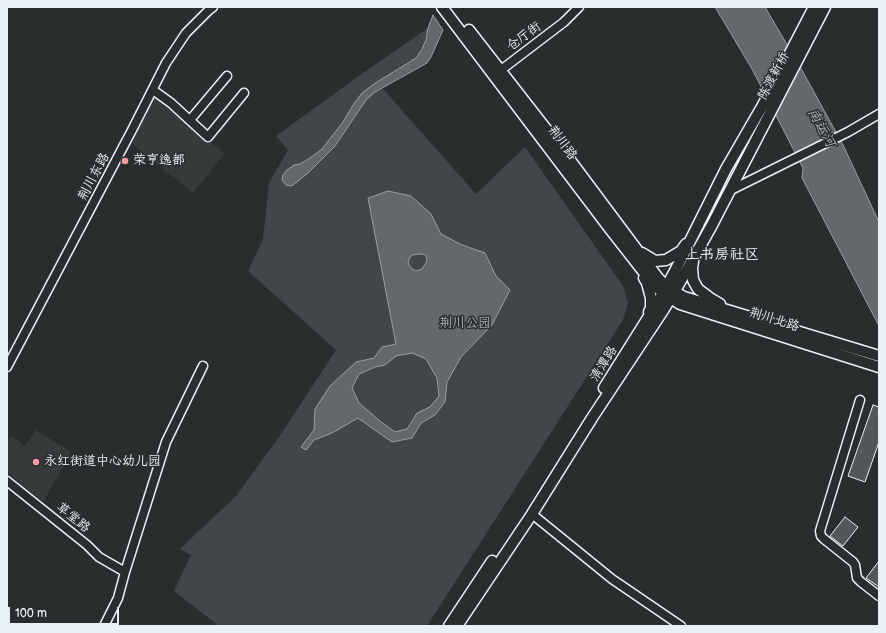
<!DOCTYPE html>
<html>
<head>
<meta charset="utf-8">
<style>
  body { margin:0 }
  #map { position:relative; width:886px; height:633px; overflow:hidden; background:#2a2d2e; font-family:"Balsamiq Sans",sans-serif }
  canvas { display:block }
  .frame { position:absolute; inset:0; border:8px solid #e8f1f8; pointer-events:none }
  .scale { position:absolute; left:8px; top:607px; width:111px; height:18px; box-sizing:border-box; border:2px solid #e8f1f8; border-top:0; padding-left:5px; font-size:12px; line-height:14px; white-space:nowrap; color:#e8f1f8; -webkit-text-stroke:3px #2a2d2e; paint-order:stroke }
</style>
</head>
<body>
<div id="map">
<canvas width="886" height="633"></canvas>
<div class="frame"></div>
<div class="scale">100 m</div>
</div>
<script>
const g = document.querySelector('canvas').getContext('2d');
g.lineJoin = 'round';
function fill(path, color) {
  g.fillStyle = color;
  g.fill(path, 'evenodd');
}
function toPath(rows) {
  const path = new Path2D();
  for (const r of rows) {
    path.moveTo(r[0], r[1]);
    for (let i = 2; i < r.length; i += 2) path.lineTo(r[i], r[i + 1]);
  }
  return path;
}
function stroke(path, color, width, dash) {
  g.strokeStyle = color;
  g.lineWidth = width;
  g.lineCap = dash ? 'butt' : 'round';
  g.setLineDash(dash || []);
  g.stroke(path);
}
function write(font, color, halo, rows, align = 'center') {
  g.font = font + ' "Balsamiq Sans","LXGW WenKai TC",sans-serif';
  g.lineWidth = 3;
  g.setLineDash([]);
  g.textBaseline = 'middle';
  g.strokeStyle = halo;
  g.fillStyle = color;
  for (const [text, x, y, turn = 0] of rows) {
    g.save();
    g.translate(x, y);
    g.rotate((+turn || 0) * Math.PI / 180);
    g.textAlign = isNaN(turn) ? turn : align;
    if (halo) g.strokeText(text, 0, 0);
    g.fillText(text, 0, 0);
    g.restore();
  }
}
const built = toPath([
  [155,95,173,109,224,154,193,193,132,144],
  [36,430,71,452,43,502,7,472,7,441,11,436,25,446]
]);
const green = toPath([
  [428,28,426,40,421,51,416,58,377,82,476,194,525,147,623,286,628,303,623,320,427,626,219,626,174,591,191,555,180,549,236,496,279,437,336,350,248,271,263,239,269,183,288,150,276,136,363,73]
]);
const water = toPath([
  [715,7,765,7,803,72,843,145,879,222,879,326,802,178,803,168,752,69,715,7],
  [433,15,443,30,431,57,427,63,375,92,366,100,335,146,308,173,292,186,286,185,282,180,283,175,287,170,294,165,300,164,310,158,322,149,343,122,353,105,362,93,377,82,416,58,421,51,426,40,428,28,433,15],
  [388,191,411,196,431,214,441,234,462,245,485,253,496,276,510,290,492,325,461,357,447,382,445,402,435,415,421,423,412,438,392,442,358,418,332,433,314,440,306,450,301,447,314,430,315,409,330,386,356,362,374,358,382,347,396,344,368,198,388,191],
  [420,254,426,255,427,261,422,269,416,271,412,269,408,263,409,259,412,255,420,254],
  [412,353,426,359,437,378,439,396,430,407,417,413,407,429,395,432,380,421,359,403,352,388,359,374,375,367,385,365,396,356,412,353]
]);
const building = toPath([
  [873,405,879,407,879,442,865,482,848,476,873,405],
  [845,517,858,527,843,546,830,536,845,517],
  [879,561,879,587,866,578,879,561]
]);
const minor = toPath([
  [501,70,564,22,579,7],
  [153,90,171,103,208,137,244,93],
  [190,120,227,76],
  [729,191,848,132,879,114],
  [7,367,132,130,166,63,186,33,209,10,213,7],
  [860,400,820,531,821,536,824,539,853,562,855,565,857,578,861,582,879,596],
  [7,481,87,545,99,557,125,572],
  [532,514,612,579,681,626],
  [104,626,118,598,125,572,166,442,203,366]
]);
const major = toPath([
  [442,7,610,229,653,284,663,293,680,304,879,367],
  [469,30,564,152,658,278,667,287,684,297,879,356],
  [642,253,655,261,666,260,681,251,686,244],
  [693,262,692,268,693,280,698,289,710,298,720,304],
  [644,278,647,283,651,298,651,308,649,312],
  [604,388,658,302,675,271,726,169,763,105,814,7],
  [449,626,492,561],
  [457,626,532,514,592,418,664,309,683,277,712,225,825,7]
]);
const markers = [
  [125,161,4,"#ff9aa2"],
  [36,462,4,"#ff9aa2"]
];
const streetNames = [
  ["仓厅街",524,37,-37],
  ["陈渡新桥",774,76,-62],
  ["荆川路",562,143,53],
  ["荆川东路",94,177,-62],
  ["荆川北路",774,320,17],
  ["清潭路",604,364,-58],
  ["草堂路",73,518,39]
];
const poiNames = [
  ["荣亨逸都",133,161],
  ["永红街道中心幼儿园",44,462]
];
const parkNames = [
  ["荆川公园",465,324]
];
const waterNames = [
  ["南运河",821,128,61]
];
const quarterNames = [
  ["上书房社区",722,255]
];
fill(built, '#363a3b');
fill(green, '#424648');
fill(water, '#63686b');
stroke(water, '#989fa3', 1);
fill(building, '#535759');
stroke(building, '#e8f1f8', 1);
stroke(minor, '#e8f1f8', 11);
stroke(major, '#e8f1f8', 13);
stroke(minor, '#2a2d2e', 8);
stroke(major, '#2a2d2e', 10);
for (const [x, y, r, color] of markers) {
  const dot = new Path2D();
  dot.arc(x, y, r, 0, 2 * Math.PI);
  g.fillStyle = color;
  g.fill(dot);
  stroke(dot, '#2a2d2e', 1.5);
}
write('13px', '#e8f1f8', '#2a2d2e', streetNames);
write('13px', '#e8f1f8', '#2a2d2e', poiNames, 'left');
write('13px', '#aeb5ba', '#2a2d2e', parkNames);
write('italic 14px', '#acb3b9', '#2a2d2e', waterNames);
write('15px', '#e8f1f8', '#2a2d2e', quarterNames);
</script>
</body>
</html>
